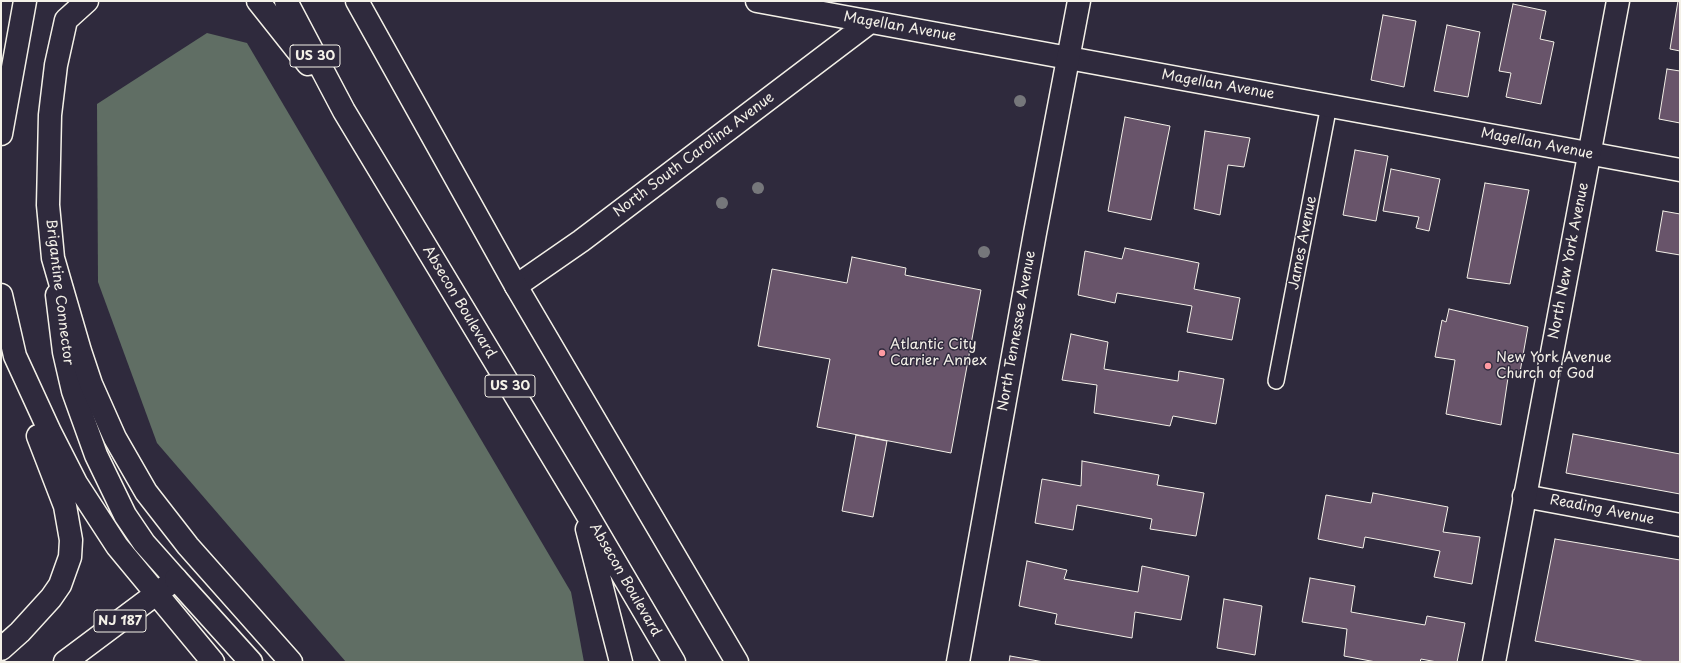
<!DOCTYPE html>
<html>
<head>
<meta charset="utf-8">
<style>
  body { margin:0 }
  #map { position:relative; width:1681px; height:663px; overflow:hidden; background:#2f2a3d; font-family:"Playpen Sans",sans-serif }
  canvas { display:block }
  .frame { position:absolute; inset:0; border:2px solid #f4f1e8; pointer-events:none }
</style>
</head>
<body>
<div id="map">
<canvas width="1681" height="663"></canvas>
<div class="frame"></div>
</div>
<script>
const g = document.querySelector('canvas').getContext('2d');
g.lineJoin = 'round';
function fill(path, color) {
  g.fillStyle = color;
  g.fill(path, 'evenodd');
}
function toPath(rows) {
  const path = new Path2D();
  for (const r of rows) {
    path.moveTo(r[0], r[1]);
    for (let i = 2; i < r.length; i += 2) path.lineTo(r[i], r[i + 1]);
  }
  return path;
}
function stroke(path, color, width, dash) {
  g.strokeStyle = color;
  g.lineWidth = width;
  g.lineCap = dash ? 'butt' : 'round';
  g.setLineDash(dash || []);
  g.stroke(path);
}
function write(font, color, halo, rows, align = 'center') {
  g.font = font + ' "Playpen Sans",sans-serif';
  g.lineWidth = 3;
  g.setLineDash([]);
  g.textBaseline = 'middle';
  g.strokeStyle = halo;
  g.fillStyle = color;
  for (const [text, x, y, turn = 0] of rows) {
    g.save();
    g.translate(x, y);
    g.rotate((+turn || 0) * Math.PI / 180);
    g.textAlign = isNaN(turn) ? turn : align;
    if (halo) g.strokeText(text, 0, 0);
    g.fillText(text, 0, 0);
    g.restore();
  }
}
const green = toPath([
  [207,33,247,43,571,592,584,662,346,662,157,443,98,282,97,104]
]);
const building = toPath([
  [1678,1,1680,1,1680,51,1670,49,1678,1],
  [1513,4,1546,11,1540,39,1554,42,1541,104,1506,97,1511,73,1499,71,1513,4],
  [1383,15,1416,21,1404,87,1371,80,1383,15],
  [1447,25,1480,32,1468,97,1434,91,1447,25],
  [1667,69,1680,71,1680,123,1659,119,1667,69],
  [1125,117,1170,126,1151,220,1108,211,1125,117],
  [1205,131,1250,138,1244,167,1228,165,1220,215,1194,209,1205,131],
  [1355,150,1388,156,1376,221,1343,215,1355,150],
  [1391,169,1440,179,1429,231,1416,228,1419,217,1383,211,1391,169],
  [1485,183,1529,190,1510,284,1467,278,1485,183],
  [1663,211,1680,214,1680,255,1656,251,1663,211],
  [1125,248,1199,263,1194,289,1240,298,1232,340,1187,332,1192,306,1117,293,1115,303,1078,295,1085,251,1122,259,1125,248],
  [852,257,906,268,905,275,981,290,951,453,817,427,830,359,758,346,772,269,847,283,852,257],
  [1449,309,1528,327,1520,372,1509,371,1501,425,1446,414,1455,360,1435,357,1442,320,1446,322,1449,309],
  [1071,334,1108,342,1104,369,1178,381,1179,371,1224,379,1216,424,1173,416,1170,426,1094,413,1097,385,1062,380,1071,334],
  [1573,434,1680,454,1680,494,1566,473,1573,434],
  [856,435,887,441,873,517,842,511,856,435],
  [1082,461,1159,475,1157,485,1204,493,1196,536,1150,529,1152,519,1077,505,1073,530,1035,523,1042,479,1081,486,1082,461],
  [1373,493,1448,507,1443,532,1480,537,1472,584,1434,577,1440,551,1365,537,1363,548,1318,539,1326,495,1371,503,1373,493],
  [1555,539,1680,560,1680,662,1645,662,1535,641,1555,539],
  [1027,561,1067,570,1064,579,1138,592,1142,566,1189,576,1181,620,1135,612,1132,638,1055,624,1057,614,1019,606,1027,561],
  [1310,578,1355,586,1351,612,1425,625,1427,616,1465,623,1457,662,1437,662,1421,659,1420,662,1376,662,1344,656,1347,629,1302,622,1310,578],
  [1224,599,1262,606,1255,655,1217,648,1224,599],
  [1010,656,1044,662,1009,662,1010,656]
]);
const service = toPath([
  [1276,381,1329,105]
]);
const minor = toPath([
  [757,1,1680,170],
  [516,286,581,241,870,22],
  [1524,496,1680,525]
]);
const tertiary = toPath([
  [958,662,1035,233,1079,1],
  [1494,662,1618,1]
]);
const primary = toPath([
  [1,134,25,1],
  [1,295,15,356,50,432,76,483,117,546,213,662],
  [57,295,64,352,73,391,96,455,125,515,144,543,176,579,65,662],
  [1,649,20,632,51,598,60,585,70,557,71,540,65,506,38,436]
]);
const trunk = toPath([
  [87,1,66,20,56,65,50,115,48,205,53,258,80,351,91,384,115,438,146,492,188,546,291,662],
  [258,1,308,64],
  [286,1,344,111,581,504,674,662],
  [357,1,516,286,737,662],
  [587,529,621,662],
  [176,579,251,662]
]);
const trees = [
  [1020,101],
  [758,188],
  [722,203],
  [984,252]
];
const markers = [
  [882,353,4,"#ff9aa2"],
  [1488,366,4,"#ff9aa2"]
];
const shields = [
  [315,56,50],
  [510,386,50],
  [120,621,52]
];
const shieldNames = [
  ["US 30",315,56],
  ["US 30",510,386],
  ["NJ 187",120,621]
];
const streetNames = [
  ["Magellan Avenue",900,27,10],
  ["Magellan Avenue",1218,85,10],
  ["Magellan Avenue",1537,144,11],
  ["North South Carolina Avenue",694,155,-37],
  ["James Avenue",1303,243,-79],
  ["North New York Avenue",1569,261,-79],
  ["Brigantine Connector",59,292,83],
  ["Absecon Boulevard",459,302,59],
  ["North Tennessee Avenue",1017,331,-80],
  ["Reading Avenue",1602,510,11],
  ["Absecon Boulevard",625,580,60]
];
const poiNames = [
  ["Atlantic City",890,345],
  ["Carrier Annex",890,361],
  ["New York Avenue",1496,358],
  ["Church of God",1496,374]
];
fill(green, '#606e64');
fill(building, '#68546a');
stroke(building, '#f4f1e8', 1);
stroke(service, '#f4f1e8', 18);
stroke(minor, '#f4f1e8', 25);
stroke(tertiary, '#f4f1e8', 25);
stroke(primary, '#f4f1e8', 25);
stroke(trunk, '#f4f1e8', 25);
stroke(service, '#2f2a3d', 15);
stroke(minor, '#2f2a3d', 22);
stroke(tertiary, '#2f2a3d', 22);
stroke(primary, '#2f2a3d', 22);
stroke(trunk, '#2f2a3d', 22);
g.fillStyle = '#76777b';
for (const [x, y] of trees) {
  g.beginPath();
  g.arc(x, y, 6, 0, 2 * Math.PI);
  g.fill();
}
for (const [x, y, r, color] of markers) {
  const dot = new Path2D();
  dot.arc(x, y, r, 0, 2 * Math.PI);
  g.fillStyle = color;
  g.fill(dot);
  stroke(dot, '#2f2a3d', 1.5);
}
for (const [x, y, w] of shields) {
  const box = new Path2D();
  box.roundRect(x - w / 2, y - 11, w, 22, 3);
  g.fillStyle = '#2f2a3d';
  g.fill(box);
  stroke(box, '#f4f1e8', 1);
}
write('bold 13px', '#f4f1e8', null, shieldNames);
write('14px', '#f4f1e8', '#2f2a3d', streetNames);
write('14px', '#f4f1e8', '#2f2a3d', poiNames, 'left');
</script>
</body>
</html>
